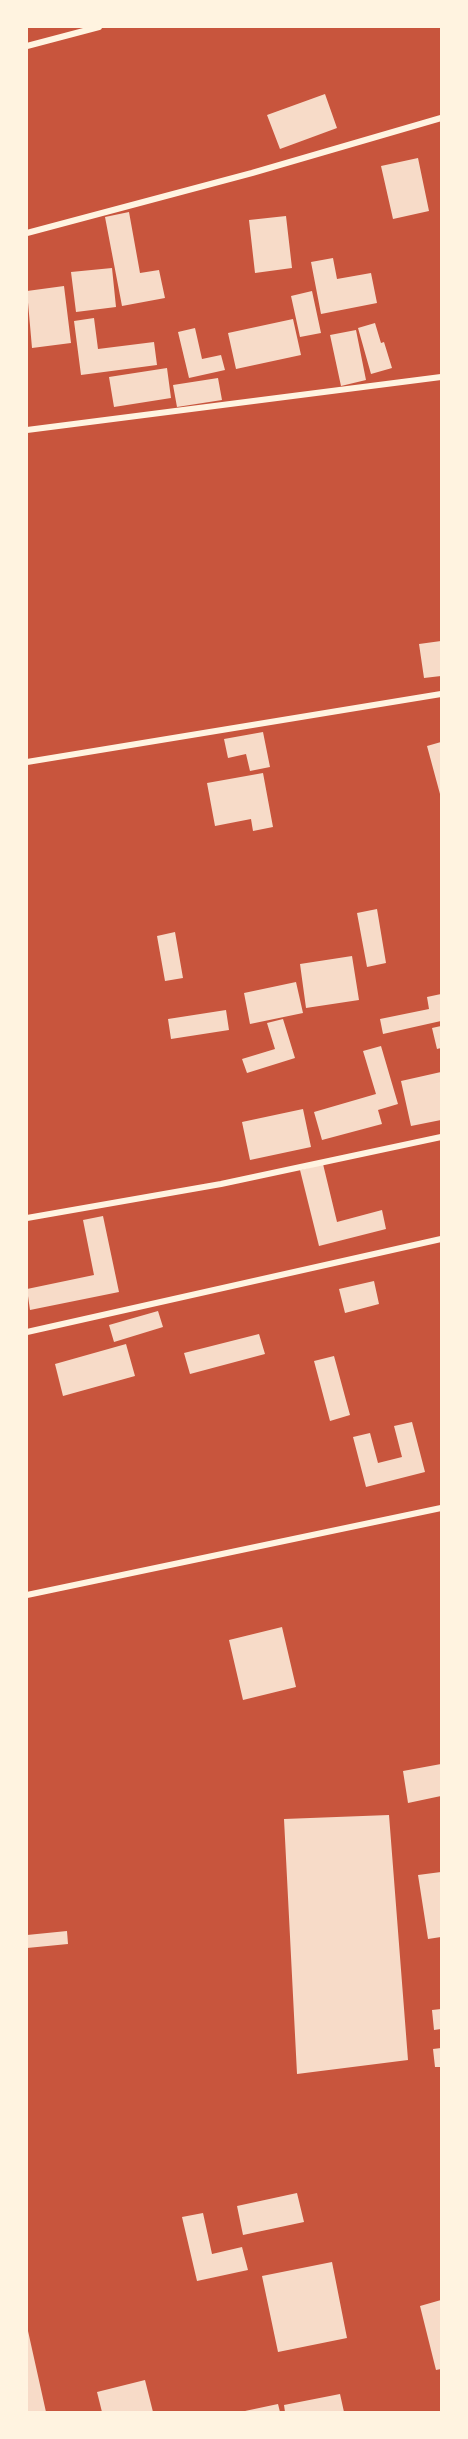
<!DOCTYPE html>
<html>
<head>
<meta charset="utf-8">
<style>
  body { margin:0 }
  #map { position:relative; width:468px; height:2439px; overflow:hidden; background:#c8553d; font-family:"DejaVu Sans",sans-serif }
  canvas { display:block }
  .frame { position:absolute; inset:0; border:28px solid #fff3e0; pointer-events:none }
</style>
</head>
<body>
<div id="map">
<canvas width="468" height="2439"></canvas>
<div class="frame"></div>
</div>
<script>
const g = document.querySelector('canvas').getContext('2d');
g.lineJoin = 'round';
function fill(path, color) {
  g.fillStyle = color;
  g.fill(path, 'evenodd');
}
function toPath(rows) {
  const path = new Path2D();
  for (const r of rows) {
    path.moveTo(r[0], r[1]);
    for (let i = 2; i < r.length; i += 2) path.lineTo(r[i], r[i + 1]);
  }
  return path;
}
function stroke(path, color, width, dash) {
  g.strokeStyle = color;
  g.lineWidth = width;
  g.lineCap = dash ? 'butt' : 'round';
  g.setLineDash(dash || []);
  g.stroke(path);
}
const building = toPath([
  [325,94,337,128,280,149,267,115],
  [418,158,429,211,393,219,381,166],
  [129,212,140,273,159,270,165,298,122,306,105,217],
  [286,216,292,268,255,273,249,220],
  [333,258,337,279,371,273,377,303,321,314,311,262],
  [112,268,116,307,76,312,71,272],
  [64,286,71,343,32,348,27,291],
  [312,291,321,333,300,337,291,296],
  [94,318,98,349,154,342,157,365,81,375,74,321],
  [293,319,301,355,236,369,228,333],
  [375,323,381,343,384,342,392,368,371,374,358,328],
  [195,328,202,359,221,355,225,370,189,378,178,332],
  [356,330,366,380,341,386,330,335],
  [167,368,171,398,114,407,109,377],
  [218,378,222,400,177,407,173,385],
  [441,641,441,676,424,678,419,644],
  [263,732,270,767,250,771,246,754,228,758,224,739],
  [441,742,441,794,440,794,427,746],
  [263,773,273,827,253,831,251,819,215,826,207,783],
  [377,909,386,963,367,967,357,913],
  [175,932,183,978,165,981,157,936],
  [352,956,359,1000,306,1008,300,964],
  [296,982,303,1013,250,1024,244,993],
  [441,994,441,1021,383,1034,380,1019,429,1009,427,997],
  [226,1010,229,1030,171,1039,168,1019],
  [283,1019,295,1058,247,1073,242,1059,275,1049,267,1023],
  [441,1026,441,1048,437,1049,432,1028],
  [381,1046,398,1104,378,1110,382,1124,322,1140,314,1112,376,1094,363,1051],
  [441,1072,441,1120,411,1126,401,1081],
  [303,1109,311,1147,250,1160,242,1122],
  [323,1164,337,1222,382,1210,386,1229,319,1246,300,1170],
  [103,1216,119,1292,30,1310,27,1289,94,1275,83,1220],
  [374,1281,379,1304,345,1313,339,1289],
  [158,1311,163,1327,114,1342,109,1325],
  [259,1334,265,1354,190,1374,184,1353],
  [126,1344,135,1376,63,1396,55,1364],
  [334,1356,350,1415,330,1421,314,1361],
  [412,1422,425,1472,366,1487,353,1437,370,1433,378,1463,402,1457,394,1426],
  [282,1627,296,1687,243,1700,229,1640],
  [441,1764,441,1796,408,1803,403,1771],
  [389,1815,408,2060,297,2074,284,1819],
  [441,1872,441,1937,428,1939,418,1875],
  [67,1931,68,1944,27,1948,27,1935],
  [441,2009,441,2029,434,2030,432,2010],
  [441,2048,441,2067,435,2067,433,2049],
  [297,2193,304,2222,243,2235,237,2206],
  [203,2213,212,2254,242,2247,248,2270,197,2281,182,2217],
  [332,2262,347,2338,278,2352,262,2276],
  [441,2300,441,2369,436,2370,420,2306],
  [27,2331,28,2331,46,2412,27,2412],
  [145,2380,153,2412,102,2412,97,2392],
  [340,2394,344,2412,285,2412,284,2405],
  [278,2404,280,2412,245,2412,245,2411]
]);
const minor = toPath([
  [27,46,99,27],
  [27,233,252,173,441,118],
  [27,430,441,377],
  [27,762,441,694],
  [27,1218,221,1184,441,1137],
  [27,1332,441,1239],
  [27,1595,441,1508]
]);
fill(building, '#f7dbc8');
stroke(minor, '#fff3e0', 6);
</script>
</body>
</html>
